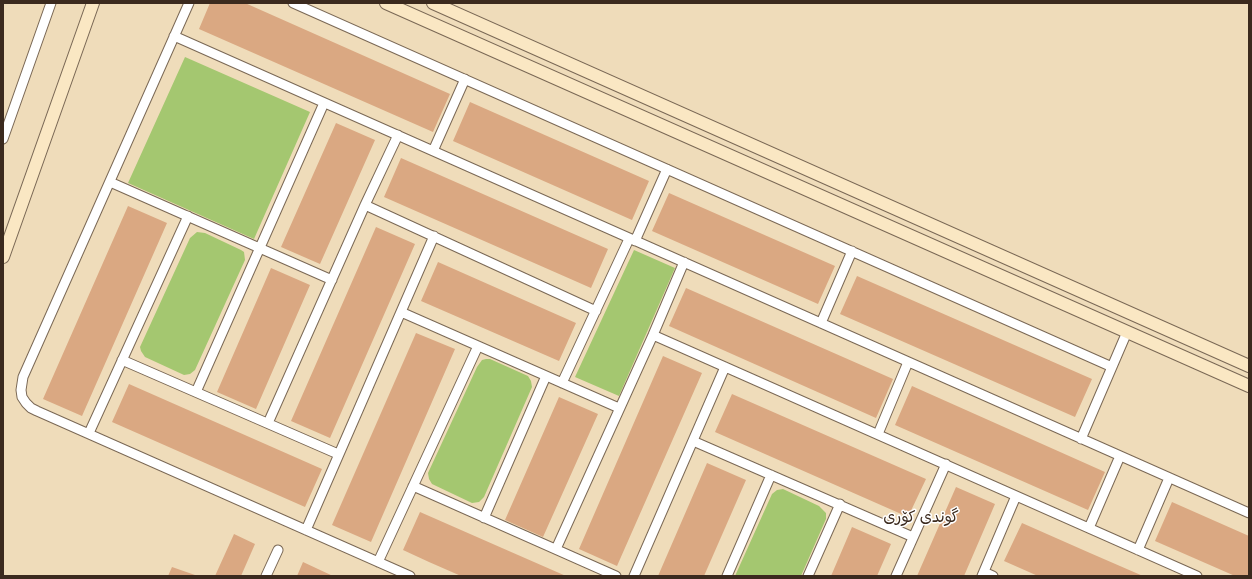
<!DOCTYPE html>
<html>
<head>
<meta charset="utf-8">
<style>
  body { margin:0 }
  #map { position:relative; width:1252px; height:579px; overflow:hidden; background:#efdcba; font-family:Sriracha,sans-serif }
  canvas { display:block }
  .frame { position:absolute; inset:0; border:4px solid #3b2a1e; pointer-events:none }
</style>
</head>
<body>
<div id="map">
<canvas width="1252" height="579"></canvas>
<div class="frame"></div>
</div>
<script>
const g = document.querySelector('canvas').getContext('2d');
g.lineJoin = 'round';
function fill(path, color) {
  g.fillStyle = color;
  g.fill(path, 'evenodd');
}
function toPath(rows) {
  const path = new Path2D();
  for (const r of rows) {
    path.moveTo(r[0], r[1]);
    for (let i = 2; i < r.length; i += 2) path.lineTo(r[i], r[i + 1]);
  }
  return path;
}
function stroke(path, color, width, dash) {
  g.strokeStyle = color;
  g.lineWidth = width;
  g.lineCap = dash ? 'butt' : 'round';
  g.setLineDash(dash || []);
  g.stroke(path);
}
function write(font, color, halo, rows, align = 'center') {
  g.font = font + ' Sriracha,"Playpen Sans Arabic",sans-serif';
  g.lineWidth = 3;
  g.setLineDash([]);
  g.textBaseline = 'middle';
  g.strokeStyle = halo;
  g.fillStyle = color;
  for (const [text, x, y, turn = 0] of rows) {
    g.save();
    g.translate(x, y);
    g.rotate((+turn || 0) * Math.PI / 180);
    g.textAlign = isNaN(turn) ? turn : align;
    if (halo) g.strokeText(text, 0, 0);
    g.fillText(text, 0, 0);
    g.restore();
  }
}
const green = toPath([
  [185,57,310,112,254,239,128,183],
  [197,232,205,233,241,250,244,252,245,260,195,370,190,374,184,375,145,357,141,351,140,347,190,238],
  [634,250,675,268,619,396,575,377],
  [486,359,490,359,528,376,531,381,532,387,484,497,479,502,472,503,432,484,429,479,428,473,477,367,482,360],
  [783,489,819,506,826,513,826,519,801,576,735,576,772,494,777,490]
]);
const building = toPath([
  [210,3,245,3,450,94,433,132,199,29],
  [470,102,649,181,632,220,453,141],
  [336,123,375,140,320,264,281,247],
  [401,158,608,249,591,288,384,197],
  [669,193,835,266,818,304,652,231],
  [128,206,167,223,82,416,43,399],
  [376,227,415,244,330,438,291,421],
  [438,262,576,323,559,361,421,301],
  [271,268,310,285,256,409,217,392],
  [857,276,1092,379,1075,417,840,314],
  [686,288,893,379,876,418,669,326],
  [416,333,455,349,371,542,332,525],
  [663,356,702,373,617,566,579,549],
  [129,384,322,469,305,507,112,422],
  [912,386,1105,472,1088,510,895,425],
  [732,394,926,479,908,517,715,432],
  [559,397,598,414,543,537,505,520],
  [707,463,746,480,704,576,658,576],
  [956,487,995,504,989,518,964,576,917,576],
  [1172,502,1249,536,1249,576,1235,576,1155,541],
  [420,512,502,548,566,576,461,576,429,562,403,550],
  [1022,523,1090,553,1143,576,1038,576,1004,561],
  [852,527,891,544,877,576,831,576],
  [234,534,255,544,241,576,215,576],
  [303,562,333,576,297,576],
  [172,567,195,575,194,576,168,576]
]);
const street = toPath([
  [189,3,23,377,21,390,22,397,26,403,31,408,37,411,410,576],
  [293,3,1112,367],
  [174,36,1249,513],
  [3,139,51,3],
  [433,151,465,79],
  [110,182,332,280],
  [365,205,596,311],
  [635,241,667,169],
  [401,312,619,408],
  [821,323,852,251],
  [653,335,1197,576],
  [122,360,338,454],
  [562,383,629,239],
  [196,392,324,103],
  [268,423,365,205,398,135],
  [89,433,188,216],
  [878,434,908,362],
  [1081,439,1127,332],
  [693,441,913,537],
  [413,486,616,576],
  [484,518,546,376],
  [1089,528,1120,456],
  [306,530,434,236],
  [556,549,653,335,684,262],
  [1138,550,1169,478],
  [378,562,478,346],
  [984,572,993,576],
  [266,576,278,550],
  [634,576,725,367],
  [727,576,771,475],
  [808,576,840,504],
  [896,576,946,464],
  [982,576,1016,496]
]);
const secondary = toPath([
  [386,3,1249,386],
  [433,3,1249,366],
  [3,257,93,3]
]);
const neighbourhoodNames = [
  ["گوندی کۆری",921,518]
];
fill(green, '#a4c770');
fill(building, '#daa882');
stroke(street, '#7a6855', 11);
stroke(secondary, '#7a6855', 14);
stroke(street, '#fff', 9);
stroke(secondary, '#fae7c3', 12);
write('16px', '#3b2a1e', '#fff', neighbourhoodNames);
</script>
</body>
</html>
